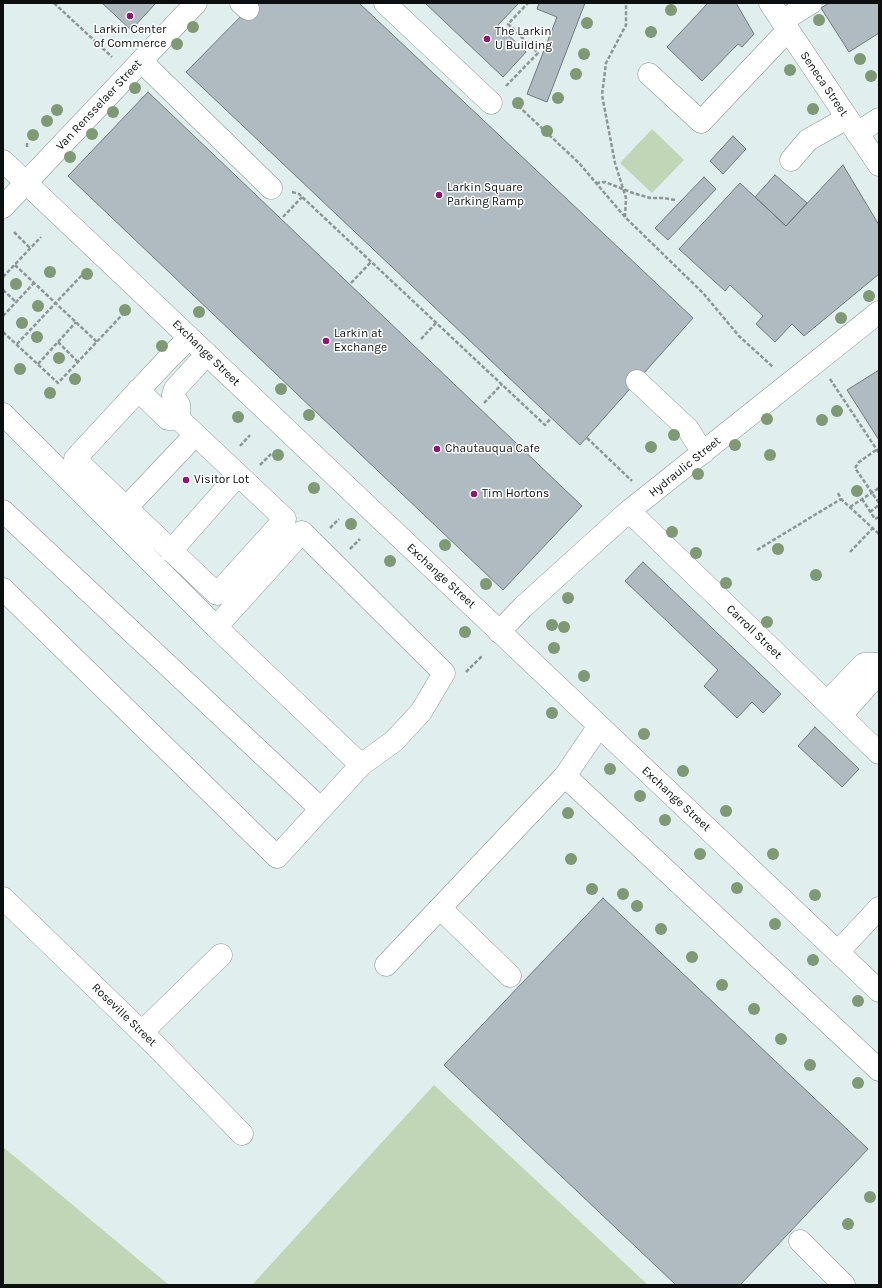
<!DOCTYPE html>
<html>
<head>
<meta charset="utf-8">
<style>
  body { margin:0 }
  #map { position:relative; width:882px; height:1288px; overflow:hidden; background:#e1eeee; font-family:Karla,sans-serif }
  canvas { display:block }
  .frame { position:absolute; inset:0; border:4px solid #0b0f0f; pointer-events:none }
</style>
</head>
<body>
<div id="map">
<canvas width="882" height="1288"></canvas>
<div class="frame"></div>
</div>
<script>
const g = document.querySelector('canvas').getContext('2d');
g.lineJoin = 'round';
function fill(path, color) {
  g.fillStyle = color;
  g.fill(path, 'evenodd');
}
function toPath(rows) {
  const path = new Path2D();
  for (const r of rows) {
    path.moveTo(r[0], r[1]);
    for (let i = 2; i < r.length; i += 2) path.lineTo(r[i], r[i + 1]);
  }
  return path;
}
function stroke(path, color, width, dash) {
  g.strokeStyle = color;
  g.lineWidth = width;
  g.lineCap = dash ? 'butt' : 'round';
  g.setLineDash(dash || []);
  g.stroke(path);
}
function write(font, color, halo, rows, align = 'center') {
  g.font = font + ' Karla,sans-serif';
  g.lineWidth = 3;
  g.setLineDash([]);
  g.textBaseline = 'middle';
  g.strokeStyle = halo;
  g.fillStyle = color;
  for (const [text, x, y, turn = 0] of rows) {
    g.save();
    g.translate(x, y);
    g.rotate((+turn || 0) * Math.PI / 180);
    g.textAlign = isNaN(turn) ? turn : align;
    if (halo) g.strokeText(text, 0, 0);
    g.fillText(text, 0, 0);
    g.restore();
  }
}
const green = toPath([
  [652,129,684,160,652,193,620,163],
  [434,1085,648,1285,252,1285],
  [3,1147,169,1285,3,1285]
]);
const building = toPath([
  [102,3,156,3,131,30,102,3],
  [254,3,359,3,693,318,580,445,186,72,254,3],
  [425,3,519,3,498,25,526,52,503,77,425,3],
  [539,3,585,3,547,102,527,94,557,17,537,9,539,3],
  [708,3,736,3,754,34,742,47,738,44,702,81,667,47,708,3],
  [829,3,879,3,879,33,849,52,821,8,829,3],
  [148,92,582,506,503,590,68,176,148,92],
  [733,136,746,149,723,174,710,161,733,136],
  [843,165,879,225,879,274,804,336,792,324,775,342,756,324,763,316,730,285,725,291,679,249,740,183,786,226,843,165],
  [775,175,807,203,786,226,755,197,775,175],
  [704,177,716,189,668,240,655,228,704,177],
  [879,370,879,440,847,390,879,370],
  [643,562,781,694,763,713,752,702,737,718,704,686,718,670,625,581,643,562],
  [815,727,859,769,842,787,798,746,815,727],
  [603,898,868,1149,740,1285,676,1285,444,1065,603,898]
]);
const path = toPath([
  [54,3,112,57],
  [506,86,538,53,508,24,528,3],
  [514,102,579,163,625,217,703,293,739,336,773,367],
  [27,147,27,142],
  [596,183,605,182,633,193,650,198,664,198,675,200],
  [292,192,299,194,545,425,551,418],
  [283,217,302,197],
  [625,217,626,198,615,163,602,95,606,63,626,25,626,3],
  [14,232,30,248],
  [15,265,97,342],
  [3,277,41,237],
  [351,283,371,262],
  [3,290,16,302],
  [3,316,34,283],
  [3,332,58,383,123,314],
  [421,339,436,323],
  [58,342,78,362],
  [17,344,82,275],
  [38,364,76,322],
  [830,379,879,453],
  [484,403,502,384],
  [587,438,632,481],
  [240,446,250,435],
  [876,450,859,462,855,468,879,503],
  [260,465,271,454],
  [838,493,841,499,879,534],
  [862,499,875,519,879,517],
  [850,507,879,488],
  [870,512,879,505],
  [330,528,339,519],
  [350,549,360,539],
  [757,550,841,499],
  [850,552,873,528],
  [466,672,483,655]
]);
const minor = toPath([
  [241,3,248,9],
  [385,3,491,103],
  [782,21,811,3],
  [141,61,271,188],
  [649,74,701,122,788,30],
  [857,133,879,119],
  [791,160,808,140,847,118],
  [3,161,879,991],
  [3,207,196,3],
  [637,381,688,429,703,453],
  [138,390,168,419,179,419,285,519,217,594,75,459,136,393,169,358,189,338],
  [3,414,216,627,361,765,277,857,3,589],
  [179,419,179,405,173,395,175,389,207,354],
  [126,508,195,435],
  [3,511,321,809],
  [629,511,879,753],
  [171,551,238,475],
  [216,627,302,532,444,673,421,712,394,741,361,765],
  [499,632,523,607,629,511,879,312],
  [827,702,864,664,879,664],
  [841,715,878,674,879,667],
  [599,726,565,776,879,1070],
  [3,898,154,1044,242,1134],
  [440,908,510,976],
  [838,952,879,908],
  [386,965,565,776],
  [142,1032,221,955],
  [800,1241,844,1285]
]);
const major = toPath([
  [770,3,879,165]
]);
const trees = [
  [671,10],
  [819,20],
  [587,23],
  [193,27],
  [651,32],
  [177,44],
  [584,54],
  [860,59],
  [790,70],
  [576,74],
  [871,76],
  [135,88],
  [558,98],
  [518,103],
  [813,109],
  [57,110],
  [113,112],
  [47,121],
  [547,131],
  [92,134],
  [33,135],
  [70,157],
  [50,272],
  [87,274],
  [16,284],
  [869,296],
  [38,306],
  [125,310],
  [199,312],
  [841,318],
  [22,323],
  [37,337],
  [162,346],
  [59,358],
  [20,369],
  [75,379],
  [281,389],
  [50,393],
  [837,411],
  [309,415],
  [238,417],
  [767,419],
  [822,420],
  [674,435],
  [735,445],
  [651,447],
  [278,455],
  [770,455],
  [698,474],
  [314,488],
  [857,491],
  [351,524],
  [672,532],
  [445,545],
  [778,549],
  [696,553],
  [390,561],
  [816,575],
  [726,583],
  [486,584],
  [568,598],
  [767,622],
  [552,625],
  [564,627],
  [465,632],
  [554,648],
  [584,676],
  [552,713],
  [644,734],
  [610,769],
  [683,771],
  [640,796],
  [726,811],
  [568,813],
  [665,820],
  [700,854],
  [773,854],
  [571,859],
  [737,888],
  [592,889],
  [623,894],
  [815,895],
  [637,906],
  [775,924],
  [661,929],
  [692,957],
  [813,960],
  [722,985],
  [858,1001],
  [754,1009],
  [781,1039],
  [810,1065],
  [858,1083],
  [870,1197],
  [848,1224]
];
const markers = [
  [130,16,4,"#94156f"],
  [487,39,4,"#94156f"],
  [439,195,4,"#94156f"],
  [326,341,4,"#94156f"],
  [437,449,4,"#94156f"],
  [186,480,4,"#94156f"],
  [474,494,4,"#94156f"]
];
const poiNames = [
  ["Larkin Center",130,30,"center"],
  ["of Commerce",130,44,"center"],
  ["The Larkin",495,32],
  ["U Building",495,46],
  ["Larkin Square",447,188],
  ["Parking Ramp",447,202],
  ["Larkin at",334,334],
  ["Exchange",334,348],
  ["Chautauqua Cafe",445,449],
  ["Visitor Lot",194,480],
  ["Tim Hortons",482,494]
];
const streetNames = [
  ["Seneca Street",824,84,56],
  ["Van Rensselaer Street",99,105,-47],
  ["Exchange Street",206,353,44],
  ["Hydraulic Street",685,467,-39],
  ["Exchange Street",441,576,43],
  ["Carroll Street",754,632,44],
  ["Exchange Street",676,799,43],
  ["Roseville Street",124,1015,44]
];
fill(green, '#c1d6b6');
fill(building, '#afbbc0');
stroke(building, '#6f7a7f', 1);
stroke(minor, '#8a9696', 23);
stroke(major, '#8a9696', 23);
stroke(path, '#8d9696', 2.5, [4, 2]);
stroke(minor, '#fff', 22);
stroke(major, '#fff', 22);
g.fillStyle = '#7e9974';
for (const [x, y] of trees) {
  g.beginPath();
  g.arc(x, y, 6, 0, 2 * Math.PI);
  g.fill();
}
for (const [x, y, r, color] of markers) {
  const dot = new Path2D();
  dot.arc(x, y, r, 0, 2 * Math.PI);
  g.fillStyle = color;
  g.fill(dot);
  stroke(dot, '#fff', 1.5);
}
write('12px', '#0b0f0f', '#fff', poiNames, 'left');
write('12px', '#0b0f0f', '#fff', streetNames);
</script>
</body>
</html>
